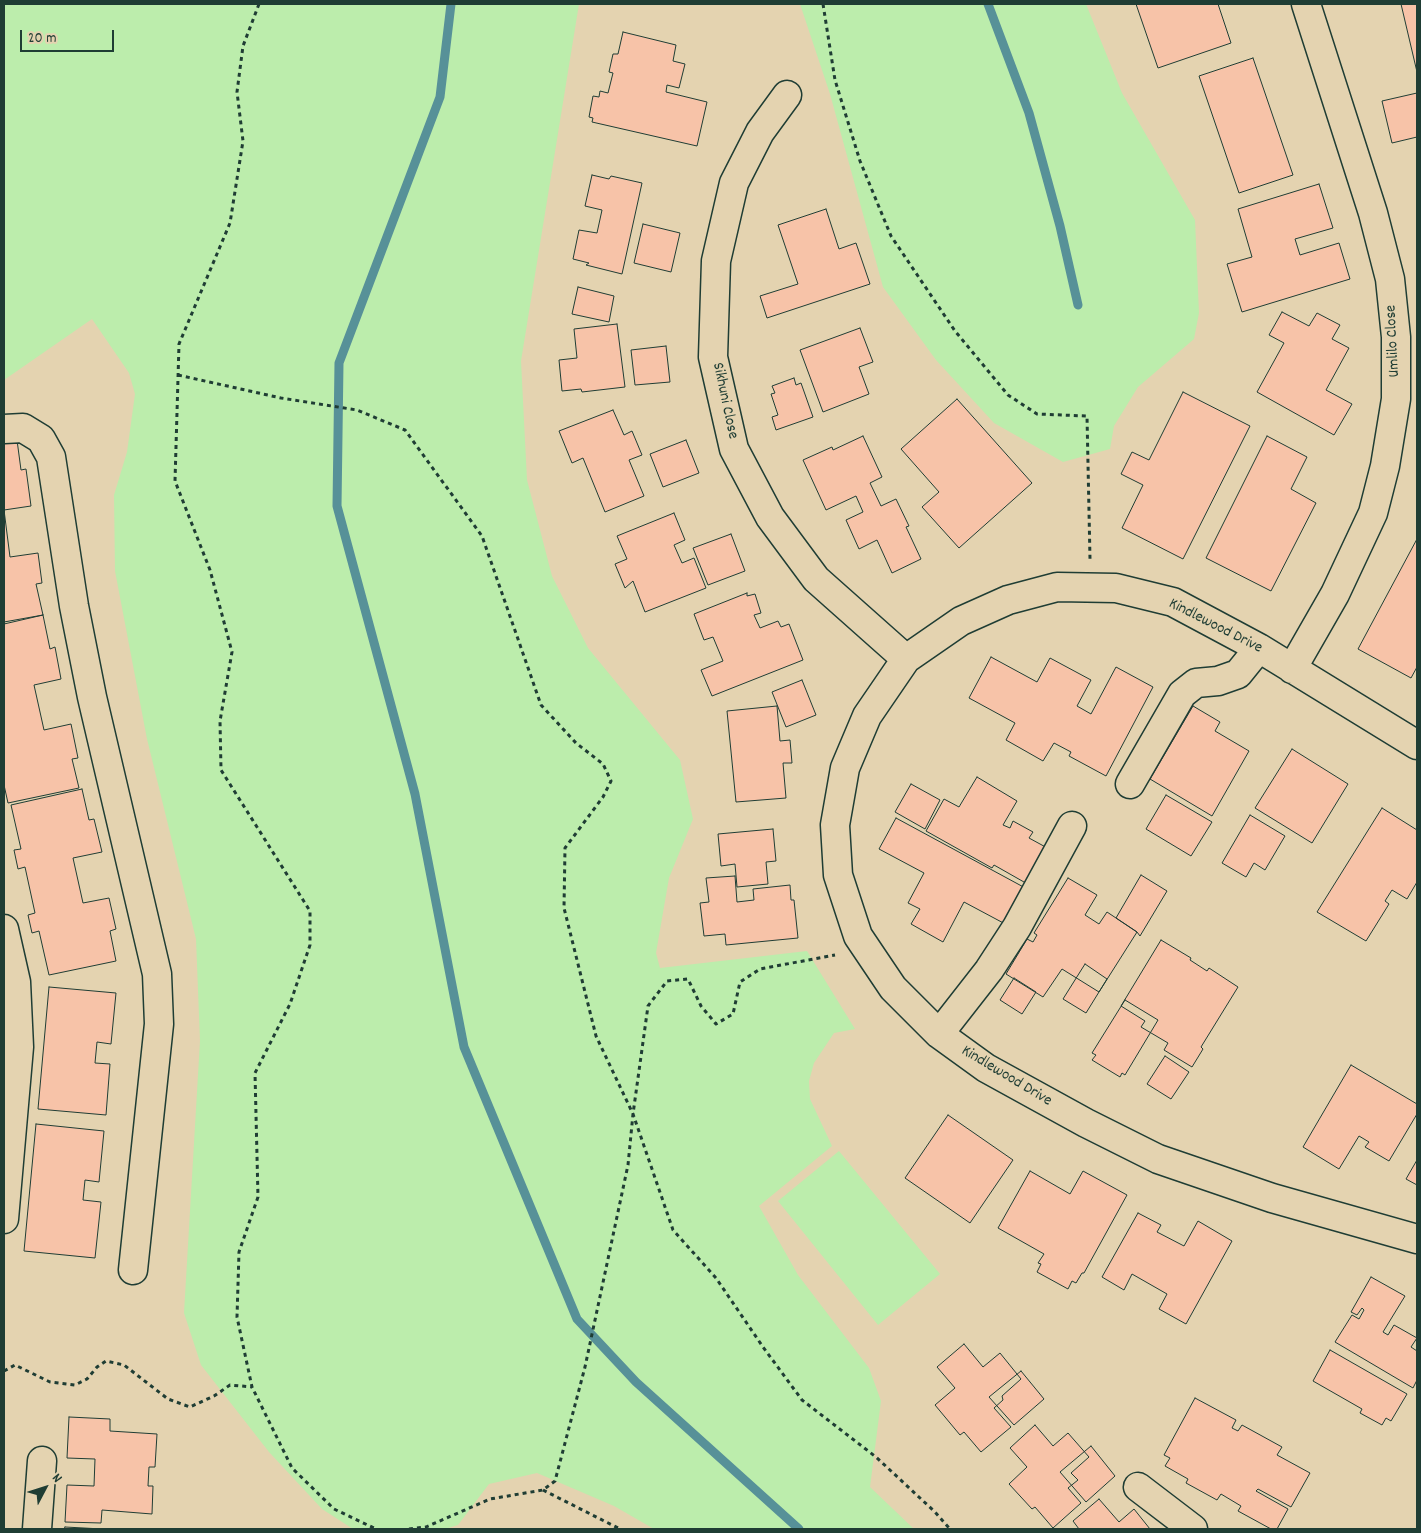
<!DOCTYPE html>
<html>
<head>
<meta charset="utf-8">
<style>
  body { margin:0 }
  #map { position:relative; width:1421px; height:1533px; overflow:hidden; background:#e4d3b0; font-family:Dekko,sans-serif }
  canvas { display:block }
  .frame { position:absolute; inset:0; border:5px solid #1f3d34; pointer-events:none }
  .north { position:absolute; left:20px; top:1463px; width:50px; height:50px; -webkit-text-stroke:4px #e4d3b0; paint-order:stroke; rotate:50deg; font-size:14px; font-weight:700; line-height:20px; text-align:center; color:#1f3d34 }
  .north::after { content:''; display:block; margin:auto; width:18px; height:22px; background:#1f3d34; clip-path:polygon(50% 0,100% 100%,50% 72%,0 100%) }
  .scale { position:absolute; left:20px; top:30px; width:94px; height:22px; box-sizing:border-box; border:2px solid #1f3d34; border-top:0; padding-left:6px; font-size:15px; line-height:18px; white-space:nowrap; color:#1f3d34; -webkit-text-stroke:4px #e4d3b0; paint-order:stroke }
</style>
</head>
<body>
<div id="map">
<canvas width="1421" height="1533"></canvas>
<div class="frame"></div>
<div class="north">N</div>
<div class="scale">20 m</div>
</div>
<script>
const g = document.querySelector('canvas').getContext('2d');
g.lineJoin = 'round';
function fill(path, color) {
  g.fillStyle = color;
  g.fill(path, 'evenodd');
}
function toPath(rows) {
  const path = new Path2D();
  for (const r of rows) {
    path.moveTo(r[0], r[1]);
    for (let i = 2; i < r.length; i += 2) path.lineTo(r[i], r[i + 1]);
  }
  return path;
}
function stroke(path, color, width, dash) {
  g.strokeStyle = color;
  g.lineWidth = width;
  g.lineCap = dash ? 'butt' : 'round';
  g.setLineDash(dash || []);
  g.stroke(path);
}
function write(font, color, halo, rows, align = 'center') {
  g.font = font + ' Dekko,sans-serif';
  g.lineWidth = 4;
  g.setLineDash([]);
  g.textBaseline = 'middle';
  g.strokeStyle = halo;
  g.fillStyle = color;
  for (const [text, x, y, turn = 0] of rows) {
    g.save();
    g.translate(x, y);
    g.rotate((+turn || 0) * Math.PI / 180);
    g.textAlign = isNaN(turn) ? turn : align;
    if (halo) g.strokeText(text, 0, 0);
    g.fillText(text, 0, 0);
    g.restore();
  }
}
const green = toPath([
  [4,4,579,4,521,361,527,480,552,576,588,648,680,760,693,819,669,878,656,953,660,968,807,951,855,1029,834,1033,814,1063,809,1081,810,1099,832,1146,759,1206,798,1275,869,1368,881,1401,870,1487,914,1529,654,1529,614,1506,537,1473,489,1484,458,1525,445,1529,353,1529,322,1509,269,1452,201,1365,184,1313,200,1041,196,939,147,739,115,571,114,495,127,452,135,394,129,373,92,319,4,380],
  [800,4,1086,4,1122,93,1195,220,1199,313,1194,339,1138,387,1114,426,1110,449,1063,462,994,423,936,360,883,287,830,94],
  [839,1151,940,1274,878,1325,778,1201]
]);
const stream = toPath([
  [451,4,440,97,339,363,337,506,415,794,464,1047,577,1319,636,1382,799,1529],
  [988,4,1029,113,1060,226,1078,305]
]);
const building = toPath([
  [1136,4,1218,4,1231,43,1158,68,1136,4],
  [1401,4,1417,4,1417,72,1401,4],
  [623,32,676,45,673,61,685,64,679,88,667,85,666,92,707,102,697,146,592,122,593,118,589,117,593,96,599,97,600,91,608,93,613,73,609,72,613,54,618,54,623,32],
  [1253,58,1293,175,1239,193,1199,76,1253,58],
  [1417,93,1417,137,1392,143,1382,101,1417,93],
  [592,175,609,179,611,176,642,183,622,274,586,265,589,263,573,259,579,230,597,233,602,210,585,206,592,175],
  [1319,184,1333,228,1295,239,1300,255,1339,243,1350,279,1242,312,1227,264,1252,257,1238,209,1319,184],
  [826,209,839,249,856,243,870,284,767,318,760,296,798,284,778,225,826,209],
  [643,224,680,233,671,272,634,263,643,224],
  [578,287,614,296,609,322,572,314,578,287],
  [1282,312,1309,326,1317,313,1340,325,1332,339,1349,348,1326,390,1352,404,1334,435,1257,392,1284,343,1269,335,1282,312],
  [617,324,625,387,582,392,581,389,562,391,559,360,577,358,574,329,617,324],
  [860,328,873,362,859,367,869,394,823,412,800,350,860,328],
  [666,346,670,382,635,385,631,350,666,346],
  [794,378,796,385,801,383,813,417,776,430,772,417,778,415,771,394,775,393,772,386,794,378],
  [1183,392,1250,426,1183,559,1122,528,1143,485,1121,474,1132,452,1149,460,1183,392],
  [957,399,1032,483,959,548,922,507,939,492,901,449,957,399],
  [613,410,624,435,632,431,642,455,629,460,644,496,605,512,583,458,572,463,559,431,613,410],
  [863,436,882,477,870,483,881,506,896,499,909,526,906,527,921,559,892,573,877,540,859,549,846,520,863,512,856,496,826,510,803,460,832,447,833,450,863,436],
  [1267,436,1307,457,1291,489,1316,503,1271,591,1206,558,1267,436],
  [17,440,21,470,26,469,31,506,4,510,10,557,38,553,42,583,36,584,43,615,4,622,4,442,17,440],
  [686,440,699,473,663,487,650,454,686,440],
  [674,513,685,540,674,545,682,563,694,558,706,588,645,612,633,581,625,588,615,564,627,559,617,536,674,513],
  [731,534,745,571,708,585,693,548,731,534],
  [1417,539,1417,667,1411,678,1358,649,1417,539],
  [747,593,747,596,755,594,761,613,754,615,760,628,778,621,781,627,789,624,803,660,712,696,701,670,723,661,713,637,704,640,694,614,747,593],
  [43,615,50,649,55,647,61,679,34,685,44,730,71,724,78,758,72,759,79,788,8,803,4,785,4,624,43,615],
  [991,657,1037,682,1050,658,1091,680,1077,706,1091,714,1116,667,1153,687,1106,776,1069,756,1071,752,1054,743,1043,761,1006,740,1015,723,969,698,991,657],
  [802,680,816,715,786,727,772,692,802,680],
  [777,706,780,741,790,740,792,763,783,763,786,798,736,802,727,711,777,706],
  [1193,706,1220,722,1215,731,1249,751,1212,816,1150,779,1193,706],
  [1292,749,1348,784,1312,843,1255,808,1292,749],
  [977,777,1017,801,1003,825,1010,828,1013,821,1033,832,1029,838,1051,850,1031,886,994,865,992,868,926,831,944,799,959,807,977,777],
  [911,784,940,800,925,829,895,812,911,784],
  [82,789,89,820,94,819,102,852,73,858,83,903,109,898,116,929,110,931,116,961,49,975,39,931,32,933,28,915,35,913,25,867,18,869,14,850,21,849,11,805,82,789],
  [1166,795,1212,822,1191,856,1146,829,1166,795],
  [1382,808,1417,830,1417,882,1407,899,1392,890,1385,901,1389,904,1366,941,1317,912,1382,808],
  [1250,815,1285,836,1265,870,1254,863,1246,877,1222,863,1250,815],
  [896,818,1029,890,1009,926,964,902,943,942,911,924,920,909,908,903,924,873,879,849,896,818],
  [773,829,776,861,766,862,768,884,737,887,735,864,721,866,718,834,773,829],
  [1141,875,1167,891,1140,936,1137,932,1116,918,1141,875],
  [735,876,737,902,754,900,753,889,790,885,791,900,794,900,798,938,726,945,725,934,704,936,700,903,709,902,706,878,735,876],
  [1068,878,1097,895,1085,915,1099,924,1107,912,1137,932,1099,992,1062,969,1043,997,1006,974,1027,939,1033,942,1037,935,1034,933,1068,878],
  [1161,940,1191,958,1190,960,1207,971,1209,968,1238,987,1201,1047,1203,1049,1192,1067,1164,1050,1168,1043,1141,1027,1145,1021,1121,1006,1161,940],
  [1085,964,1107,979,1086,1013,1063,999,1085,964],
  [1014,978,1036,992,1022,1014,1000,1000,1014,978],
  [49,987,116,993,111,1044,97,1042,95,1063,110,1064,106,1115,38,1109,49,987],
  [1125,1000,1158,1020,1125,1075,1122,1073,1120,1077,1092,1060,1096,1055,1092,1053,1125,1000],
  [1165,1056,1189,1072,1171,1099,1147,1084,1165,1056],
  [1351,1065,1417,1104,1417,1114,1389,1161,1365,1147,1369,1142,1359,1136,1339,1169,1303,1147,1351,1065],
  [948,1115,1013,1160,970,1223,905,1178,948,1115],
  [36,1124,104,1131,99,1182,85,1180,83,1200,101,1202,95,1258,24,1251,36,1124],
  [1417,1160,1417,1185,1406,1179,1417,1160],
  [1030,1171,1070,1194,1083,1171,1127,1195,1084,1273,1082,1273,1076,1283,1072,1281,1068,1289,1037,1272,1041,1264,1038,1263,1044,1254,998,1228,1030,1171],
  [1138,1213,1161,1225,1157,1232,1184,1246,1198,1221,1232,1241,1186,1324,1159,1309,1167,1294,1132,1274,1124,1290,1102,1277,1138,1213],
  [1371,1277,1405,1296,1383,1332,1388,1335,1394,1325,1417,1338,1411,1347,1417,1351,1417,1380,1413,1388,1335,1342,1352,1315,1359,1319,1364,1310,1362,1308,1357,1315,1351,1312,1371,1277],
  [964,1344,983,1367,1000,1353,1021,1379,1002,1396,1003,1400,994,1408,1011,1427,981,1452,964,1432,960,1435,935,1405,955,1388,937,1367,964,1344],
  [1330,1350,1407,1394,1391,1421,1386,1418,1382,1425,1360,1413,1362,1409,1313,1381,1330,1350],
  [1021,1371,1044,1399,1014,1425,989,1397,1021,1371],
  [1195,1398,1236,1420,1232,1428,1238,1431,1242,1425,1282,1447,1277,1455,1310,1473,1291,1507,1258,1489,1256,1491,1288,1509,1277,1529,1271,1529,1238,1511,1241,1506,1221,1494,1217,1500,1186,1483,1188,1479,1165,1466,1170,1458,1164,1455,1195,1398],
  [69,1417,110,1419,110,1431,157,1434,155,1467,149,1467,148,1486,153,1486,152,1514,102,1510,101,1523,65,1522,67,1485,94,1486,95,1459,67,1458,69,1417],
  [1035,1425,1053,1446,1068,1433,1089,1457,1071,1473,1078,1480,1068,1488,1081,1503,1053,1528,1035,1507,1032,1509,1009,1484,1027,1467,1010,1448,1035,1425],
  [1091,1446,1115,1476,1086,1502,1060,1472,1091,1446],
  [1099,1499,1119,1522,1134,1509,1150,1529,1079,1529,1073,1521,1099,1499],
  [65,1527,102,1529,64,1529,65,1527]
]);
const path = toPath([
  [259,4,243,46,237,92,243,141,230,223,179,344,175,481,210,570,232,652,220,721,221,770,310,911,310,945,290,1004,255,1073,258,1197,239,1252,237,1317,252,1387,292,1468,334,1509,376,1529],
  [823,4,835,80,860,161,891,236,955,331,1008,395,1037,414,1087,416,1090,559],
  [178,375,281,398,357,410,405,430,482,536,541,705,576,743,603,764,611,781,603,797,565,848,564,908,596,1036,633,1114,673,1230,716,1278,763,1347,802,1400,876,1457,935,1512,950,1529],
  [4,1371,15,1365,50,1382,75,1385,87,1379,97,1367,106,1361,124,1365,168,1399,190,1407,214,1396,230,1385,252,1387],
  [543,1490,620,1529],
  [409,1529,426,1527,490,1499,543,1490,555,1481,585,1367,628,1165,633,1114,648,1006,667,981,688,979,701,1006,716,1024,733,1014,740,982,760,969,835,955]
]);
const minor = toPath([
  [787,95,760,132,734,183,716,261,713,357,734,449,770,517,816,579,906,659],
  [4,429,23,428,41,439,51,457,74,606,92,697,157,974,159,1024,133,1270],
  [1292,669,1335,594,1373,513,1385,466,1396,399,1396,337,1390,279,1373,213,1306,4],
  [1417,745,1259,648,1173,602,1116,588,1057,587,1008,600,961,621,906,659,867,716,845,768,835,825,838,875,858,936,893,988,939,1034,986,1068,1086,1123,1158,1159,1272,1198,1417,1239],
  [1130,784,1182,694,1196,683,1218,681,1238,674,1259,648],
  [4,929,16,982,19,1047,4,1219],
  [939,1034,989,970,1017,927,1072,826],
  [1138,1487,1193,1529],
  [37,1529,42,1461]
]);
const streetNames = [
  ["Umlilo Close",1394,341,-93],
  ["Sikhuni Close",724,401,78],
  ["Kindlewood Drive",1215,627,27],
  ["Kindlewood Drive",1006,1077,31]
];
fill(green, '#bcedac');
stroke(stream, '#579198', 9);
fill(building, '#f7c3a8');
stroke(building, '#1f3d34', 1);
stroke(minor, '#1f3d34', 31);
stroke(path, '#1f3d34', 3, [4, 4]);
stroke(minor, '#e4d3b0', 28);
write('16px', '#1f3d34', '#e4d3b0', streetNames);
</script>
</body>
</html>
